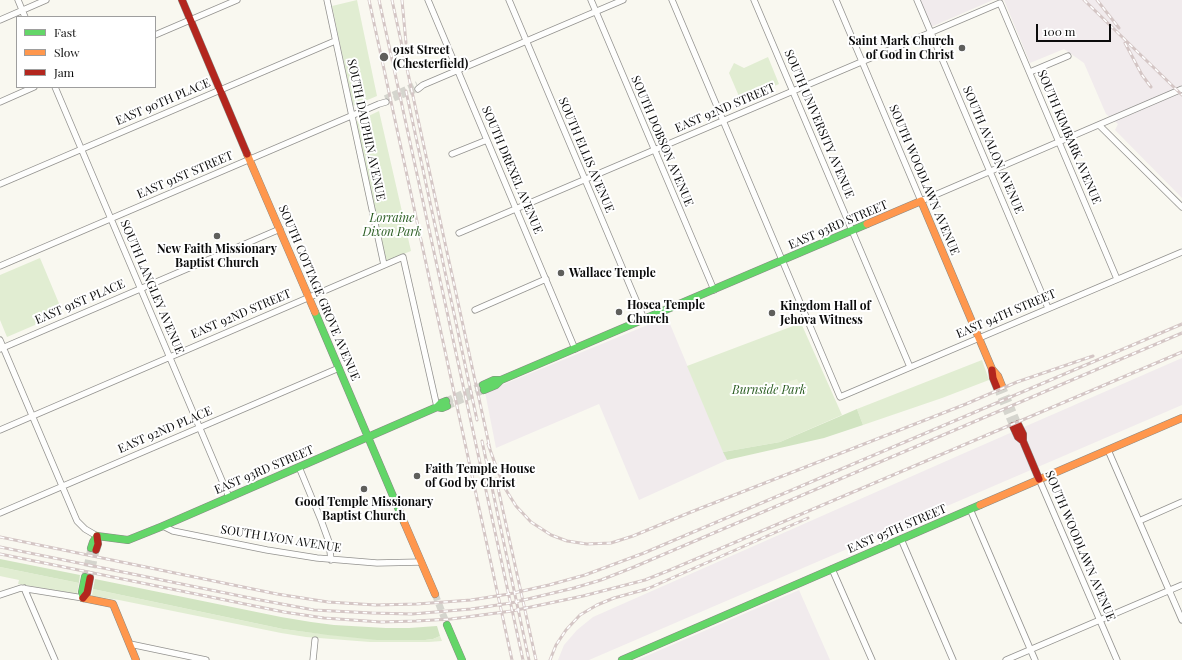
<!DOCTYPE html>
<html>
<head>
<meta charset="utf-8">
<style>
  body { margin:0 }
  #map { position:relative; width:1182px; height:660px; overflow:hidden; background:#f9f8f0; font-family:"Playfair Display",serif }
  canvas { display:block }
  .legend { position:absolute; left:16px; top:16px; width:140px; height:72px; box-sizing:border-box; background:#fff; border:1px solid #9e9e9e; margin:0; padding:5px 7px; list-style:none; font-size:12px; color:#0c0c0c }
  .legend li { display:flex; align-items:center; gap:8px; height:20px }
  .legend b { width:20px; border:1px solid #9e9e9e }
  .scale { position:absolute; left:1036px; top:24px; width:75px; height:18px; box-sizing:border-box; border:2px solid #0c0c0c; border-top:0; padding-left:5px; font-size:12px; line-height:14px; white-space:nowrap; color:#0c0c0c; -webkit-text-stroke:3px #fff; paint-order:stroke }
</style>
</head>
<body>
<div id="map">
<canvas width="1182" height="660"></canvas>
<ul class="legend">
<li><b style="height:5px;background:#63d668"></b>Fast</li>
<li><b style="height:5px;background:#ff974d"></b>Slow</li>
<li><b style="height:5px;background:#b3261e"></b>Jam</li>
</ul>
<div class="scale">100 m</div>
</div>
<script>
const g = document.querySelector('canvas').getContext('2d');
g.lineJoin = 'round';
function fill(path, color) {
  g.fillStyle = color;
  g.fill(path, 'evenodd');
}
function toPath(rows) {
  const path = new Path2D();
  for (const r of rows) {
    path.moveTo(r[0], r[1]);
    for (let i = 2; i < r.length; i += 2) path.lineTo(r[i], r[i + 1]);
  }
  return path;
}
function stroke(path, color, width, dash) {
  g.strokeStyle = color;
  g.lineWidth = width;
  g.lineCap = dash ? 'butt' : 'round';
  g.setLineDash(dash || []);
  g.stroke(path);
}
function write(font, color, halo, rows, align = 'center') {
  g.font = font + ' "Playfair Display",serif';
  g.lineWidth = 4;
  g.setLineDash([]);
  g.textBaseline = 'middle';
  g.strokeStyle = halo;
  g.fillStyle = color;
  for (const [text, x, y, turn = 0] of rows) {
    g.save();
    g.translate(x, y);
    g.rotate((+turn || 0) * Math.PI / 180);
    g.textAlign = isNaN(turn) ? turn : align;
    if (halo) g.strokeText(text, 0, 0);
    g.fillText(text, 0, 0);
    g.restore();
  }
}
const industrial = toPath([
  [920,0,993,0,931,27],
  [1004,0,1182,0,1182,198,1115,130,1118,124,1106,114,1084,63,1064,49,1030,63],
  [667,317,727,460,639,500,599,404,496,448,485,392],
  [1182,358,1182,405,589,660,558,660,564,645,577,630,593,617,969,451],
  [799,590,830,660,637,660]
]);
const green = toPath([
  [357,0,377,96,353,106,332,6],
  [768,57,779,84,741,101,729,73,734,63,744,68],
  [379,111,411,251,386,261,356,122],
  [40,258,63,313,7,337,0,320,0,275],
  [801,323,842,415,780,442,723,452,687,366],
  [982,360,989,380,942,398,863,425,857,409],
  [0,567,79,583,77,594,31,586,18,584,19,580,0,576],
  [93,589,283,629,306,632,353,637,397,640,425,640,433,639,440,636,442,641,429,642,370,642,306,637,281,633,119,600,92,596]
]);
const forest = toPath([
  [857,409,863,425,824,438,727,460,723,452,780,442],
  [0,559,80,575,79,583,0,567],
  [95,579,281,617,311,622,334,625,386,628,409,628,437,626,440,636,433,639,425,640,377,640,328,635,283,629,93,589]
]);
const pitch = toPath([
  [797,379,804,394,794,398,787,382]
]);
const streetTunnel = toPath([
  [385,98,417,84],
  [386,102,418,89]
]);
const secondaryTunnel = toPath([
  [1002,386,1018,424],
  [997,388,1013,426],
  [446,401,483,385],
  [447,406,484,390],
  [85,577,91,548],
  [90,578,96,550],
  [435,594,447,625]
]);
const street = toPath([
  [18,0,25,17],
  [327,0,384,265],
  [428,0,575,349],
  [509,0,644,319],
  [591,0,714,290],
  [672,0,840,397,1182,252],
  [754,0,910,367],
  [836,0,921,201,1182,89],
  [917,0,1048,308],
  [0,20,46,0],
  [155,35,237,0],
  [1030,72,1068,56],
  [55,87,229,497],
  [418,89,423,85,623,0],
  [0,102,34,87],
  [1099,125,1182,207],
  [452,154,487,140],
  [0,184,335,41],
  [459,233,1000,3,1117,279],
  [0,266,379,104,386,102],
  [475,310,546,279],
  [0,340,77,521,85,529,97,536],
  [0,349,280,229],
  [0,430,403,257,437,407],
  [1108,450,1182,620],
  [299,467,321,520,329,542,331,560],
  [1039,479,1117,660],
  [970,509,1035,660],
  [0,513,339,368],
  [1139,521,1182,502],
  [163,526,173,531,267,550,317,558,377,563,421,562],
  [901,539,953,660],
  [832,569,872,660],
  [24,588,55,660],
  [0,595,21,588,83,598],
  [130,644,206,660],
  [313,660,315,640],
  [1006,660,1182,585]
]);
const fast = toPath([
  [315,312,404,522],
  [483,385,494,380,501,380],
  [484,390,496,385,501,380,867,224],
  [437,407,442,408,447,406],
  [97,536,128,540,163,526,437,407,441,403,446,401],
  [91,548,93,542,97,536],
  [83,598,82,592,85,577],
  [447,625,462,660],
  [622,660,980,505]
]);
const slow = toPath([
  [247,154,315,312],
  [867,224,921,201,992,369,998,376,1002,386],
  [980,505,1182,418],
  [404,522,435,594],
  [83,598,113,604,136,660]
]);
const jam = toPath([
  [182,0,247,154],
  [992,370,993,378,997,388],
  [1018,424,1023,434,1023,441,1039,479],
  [1013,426,1018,437,1023,441],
  [96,550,98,544,97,536],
  [83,598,87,593,90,578]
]);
const rail = toPath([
  [369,0,512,660],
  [379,0,523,660],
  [392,0,490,449],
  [402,0,406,43],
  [1084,0,1182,95],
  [1097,0,1119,28],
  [1125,43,1142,75,1151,87],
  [406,91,477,420],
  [482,441,529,660],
  [488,444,497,469,506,490,516,506,531,522,551,535,567,541,587,544,611,543,633,536,691,512,966,404,1017,382,1093,356],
  [496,479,536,660],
  [0,537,277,594,328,602,376,605,417,604,471,600,509,594,549,585,585,575,644,553,1182,324],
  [0,547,255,599,314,610,372,613,412,614,471,609,511,603,574,588,601,580,634,567,1182,333],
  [0,554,284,612,324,618,381,622,416,621,451,619,512,611,583,596,645,580,670,570,1182,352],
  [550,660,556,645,566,630,580,615,597,605,614,598,647,589,808,518]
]);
const markers = [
  [962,48,4,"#5f5f5c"],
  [384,57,5,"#5f5f5c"],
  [217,236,4,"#5f5f5c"],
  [561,273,4,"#5f5f5c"],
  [619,312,4,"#5f5f5c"],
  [772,313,4,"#5f5f5c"],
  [417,476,4,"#5f5f5c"],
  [364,489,4,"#5f5f5c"]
];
const poiNames = [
  ["Saint Mark Church",954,41,"right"],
  ["of God in Christ",954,55,"right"],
  ["91st Street",393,50],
  ["(Chesterfield)",393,64],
  ["New Faith Missionary",217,249,"center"],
  ["Baptist Church",217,263,"center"],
  ["Wallace Temple",569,273],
  ["Hosea Temple",627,305],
  ["Church",627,319],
  ["Kingdom Hall of",780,306],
  ["Jehova Witness",780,320],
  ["Faith Temple House",425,469],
  ["of God by Christ",425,483],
  ["Good Temple Missionary",364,502,"center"],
  ["Baptist Church",364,516,"center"]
];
const streetNames = [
  ["EAST 90TH PLACE",163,102,-23],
  ["EAST 92ND STREET",725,108,-23],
  ["SOUTH UNIVERSITY AVENUE",819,124,67],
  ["SOUTH DAUPHIN AVENUE",366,130,78],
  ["SOUTH KIMBARK AVENUE",1069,137,67],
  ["SOUTH DOBSON AVENUE",662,141,67],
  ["SOUTH AVALON AVENUE",993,150,67],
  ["SOUTH ELLIS AVENUE",586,155,67],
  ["SOUTH DREXEL AVENUE",512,170,67],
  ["EAST 91ST STREET",185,175,-23],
  ["SOUTH WOODLAWN AVENUE",924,180,67],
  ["EAST 93RD STREET",838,225,-23],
  ["SOUTH LANGLEY AVENUE",152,287,67],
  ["SOUTH COTTAGE GROVE AVENUE",319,293,67],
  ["EAST 91ST PLACE",80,302,-23],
  ["EAST 92ND STREET",241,314,-23],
  ["EAST 94TH STREET",1006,314,-23],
  ["EAST 92ND PLACE",165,430,-23],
  ["EAST 93RD STREET",264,470,-23],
  ["EAST 95TH STREET",897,529,-23],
  ["SOUTH LYON AVENUE",281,539,9],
  ["SOUTH WOODLAWN AVENUE",1080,546,67]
];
const parkNames = [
  ["Lorraine",392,218],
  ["Dixon Park",392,232],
  ["Burnside Park",769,390]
];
fill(industrial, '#f1ebed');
fill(green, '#e1edd2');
fill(forest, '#d1e4c1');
fill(pitch, '#eaf1db');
stroke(streetTunnel, '#d5d5ce', 5.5, [5.5, 3]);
stroke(secondaryTunnel, '#d5d5ce', 7, [7, 3.5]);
stroke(street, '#93928f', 7);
stroke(fast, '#898985', 8);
stroke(slow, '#898985', 8);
stroke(jam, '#898985', 8);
stroke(street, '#fefefd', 5.5);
stroke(fast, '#63d668', 7);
stroke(slow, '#ff974d', 7);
stroke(jam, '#b3261e', 7);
stroke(rail, '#d4c6c5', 3);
stroke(rail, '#fff', 1.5, [4.5]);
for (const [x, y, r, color] of markers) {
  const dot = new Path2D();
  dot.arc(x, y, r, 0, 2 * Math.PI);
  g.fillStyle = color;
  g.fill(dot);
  stroke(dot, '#fff', 1.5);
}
write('bold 12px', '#0c0c0c', '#fff', poiNames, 'left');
write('12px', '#0c0c0c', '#fff', streetNames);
write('italic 12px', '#2a5d22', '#fff', parkNames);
</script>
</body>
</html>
